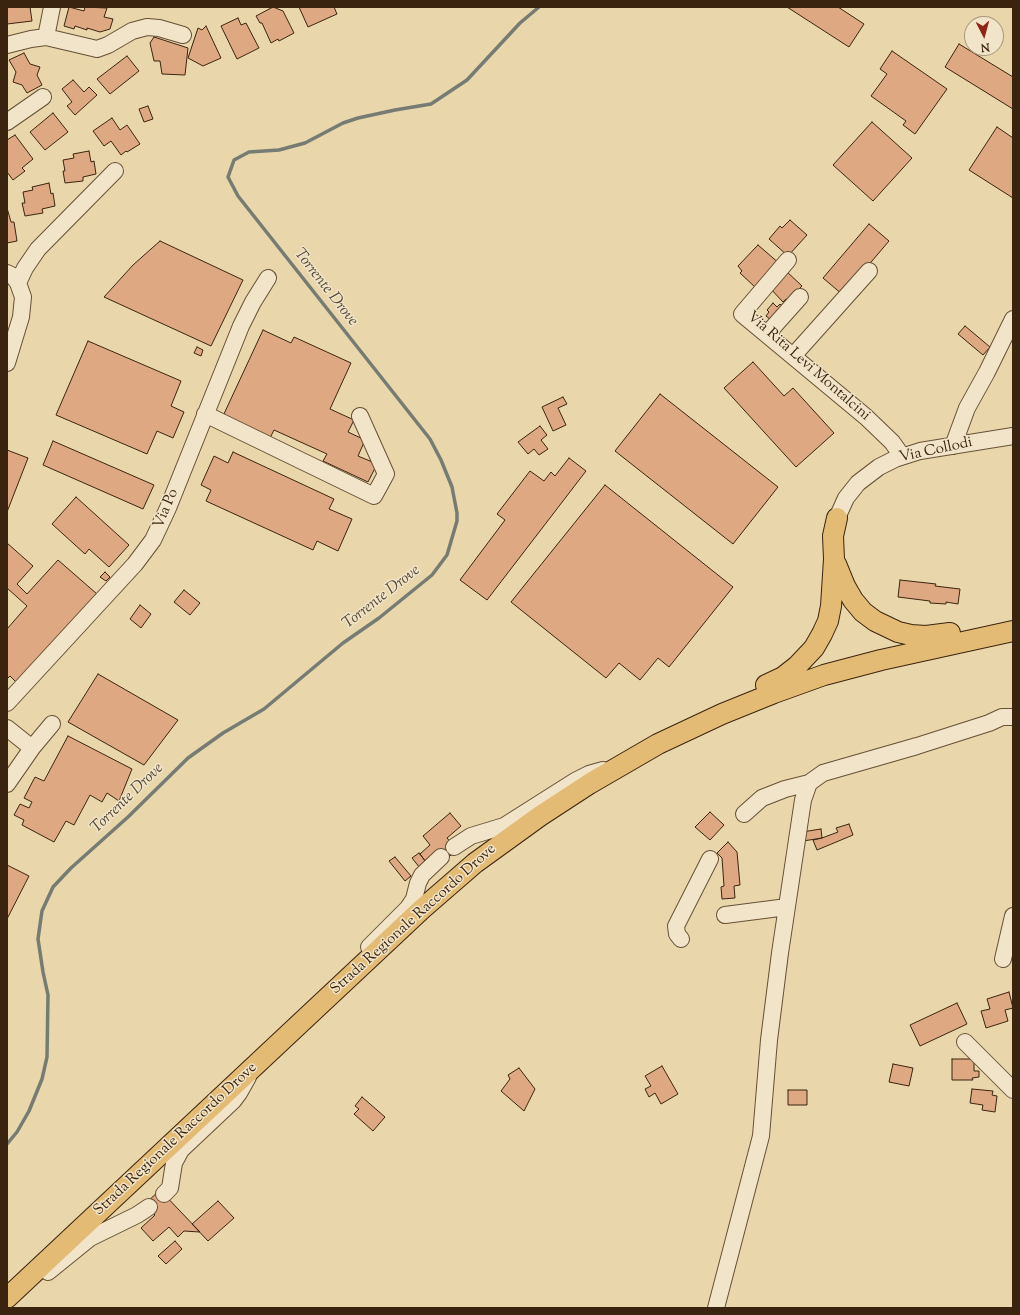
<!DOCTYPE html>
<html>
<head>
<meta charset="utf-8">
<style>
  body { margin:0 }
  #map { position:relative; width:1020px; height:1315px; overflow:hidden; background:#e9d6aa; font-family:"Sorts Mill Goudy",serif }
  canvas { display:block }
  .frame { position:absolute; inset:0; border:8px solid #3b240f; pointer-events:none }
  .north { position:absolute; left:964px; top:16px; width:40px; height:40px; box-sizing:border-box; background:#f1e4c8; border:1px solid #a8977e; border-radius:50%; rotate:174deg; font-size:11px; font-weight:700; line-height:16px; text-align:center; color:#3b240f }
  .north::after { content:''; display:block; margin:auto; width:14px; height:18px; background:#8f2418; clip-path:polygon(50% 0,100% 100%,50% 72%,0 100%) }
</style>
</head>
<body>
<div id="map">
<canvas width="1020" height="1315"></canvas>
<div class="frame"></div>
<div class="north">N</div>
</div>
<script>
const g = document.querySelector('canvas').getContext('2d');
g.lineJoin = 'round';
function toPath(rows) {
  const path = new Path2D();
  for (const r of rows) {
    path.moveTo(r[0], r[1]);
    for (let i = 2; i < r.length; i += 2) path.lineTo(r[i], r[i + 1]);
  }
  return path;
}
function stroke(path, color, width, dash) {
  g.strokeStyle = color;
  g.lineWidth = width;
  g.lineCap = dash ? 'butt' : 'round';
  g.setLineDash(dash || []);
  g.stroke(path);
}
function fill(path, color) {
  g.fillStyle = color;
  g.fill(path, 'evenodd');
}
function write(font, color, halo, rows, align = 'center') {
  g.font = font + ' "Sorts Mill Goudy",serif';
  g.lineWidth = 3;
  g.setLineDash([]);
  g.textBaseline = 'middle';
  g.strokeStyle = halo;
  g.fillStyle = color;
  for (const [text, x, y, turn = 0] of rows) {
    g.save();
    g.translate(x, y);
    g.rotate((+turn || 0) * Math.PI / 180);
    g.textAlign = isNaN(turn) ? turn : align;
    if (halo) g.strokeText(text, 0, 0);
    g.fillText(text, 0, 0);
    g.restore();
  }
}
const stream = toPath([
  [7,1144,17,1132,29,1111,42,1079,47,1057,48,995,43,972,38,939,42,911,53,887,71,868,128,817,188,758,223,733,264,709,343,643,379,618,432,575,447,555,457,521,457,513,452,487,441,460,430,439,238,196,228,177,234,160,249,152,279,150,305,143,343,123,358,118,395,110,431,104,467,80,520,23,539,7]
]);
const building = toPath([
  [7,7,30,7,32,21,7,24,7,7],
  [69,7,84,11,85,7,107,8,104,17,113,19,110,29,100,32,87,28,87,30,75,26,74,29,64,26,69,7],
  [273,7,283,11,294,33,279,41,278,39,271,43,262,23,260,23,256,16,273,7],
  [299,7,334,7,337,14,308,27,299,7],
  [787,7,838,7,864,24,849,47,787,7],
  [238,18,241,25,246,23,259,48,237,59,221,26,238,18],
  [206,26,221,58,203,66,188,58,198,28,202,30,206,26],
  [154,37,188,48,185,75,162,74,160,61,154,61,150,43,154,37],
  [959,44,1013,77,1013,109,945,67,959,44],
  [892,51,947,89,915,134,903,125,906,121,871,96,887,74,880,69,892,51],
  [24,53,30,64,40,67,37,75,42,85,27,93,22,85,13,82,16,72,9,60,24,53],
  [127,56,139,71,110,94,97,79,127,56],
  [73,80,84,92,89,87,97,95,75,115,67,106,72,102,62,89,73,80],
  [148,106,153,119,144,122,139,109,148,106],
  [53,113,68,132,45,150,30,132,53,113],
  [112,118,120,130,127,125,140,144,127,152,126,151,121,155,111,141,104,146,93,131,112,118],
  [872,122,912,158,873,201,833,165,872,122],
  [997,127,1013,138,1013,198,969,170,997,127],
  [15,135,33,159,22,168,25,171,13,180,7,172,7,140,15,135],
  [89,151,91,162,94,161,96,174,83,177,83,181,65,183,63,171,65,171,63,160,74,158,73,154,89,151],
  [49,183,51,194,53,193,55,206,42,209,43,213,25,216,22,203,25,203,23,192,33,190,32,187,49,183],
  [7,208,11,222,14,222,17,241,7,243,7,208],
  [790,220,807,235,788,256,769,239,780,226,782,228,790,220],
  [869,224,889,241,843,295,823,278,869,224],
  [160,241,243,280,211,346,104,297,133,265,160,241],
  [758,245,780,264,756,288,740,273,742,271,738,266,758,245],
  [785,270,802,286,788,300,786,299,783,302,769,287,785,270],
  [773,303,777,307,780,304,785,309,774,322,766,316,769,312,767,310,773,303],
  [965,326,990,347,983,355,958,334,965,326],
  [263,330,291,343,294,337,351,363,330,409,354,420,348,432,365,440,358,456,377,464,368,482,323,461,327,454,274,430,270,438,223,416,263,330],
  [88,341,181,381,171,406,184,412,173,438,157,431,147,454,56,415,88,341],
  [197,347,203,350,201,356,194,353,197,347],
  [753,362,784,396,793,388,834,433,796,467,724,388,753,362],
  [660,394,778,487,733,544,615,451,660,394],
  [563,397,567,404,558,408,566,425,553,431,542,407,563,397],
  [540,426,547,435,541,440,548,449,539,455,534,449,528,454,518,442,540,426],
  [53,441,154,485,143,509,43,465,53,441],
  [7,450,28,458,7,512,7,450],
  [233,452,334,499,329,509,352,519,338,551,317,541,313,550,206,501,211,490,201,485,214,456,228,463,233,452],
  [569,458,586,471,487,600,460,580,505,520,497,514,530,471,544,481,551,472,555,476,569,458],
  [605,485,733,587,669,667,658,658,640,680,619,663,606,678,511,602,605,485],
  [76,497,129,545,109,567,89,549,85,554,52,524,76,497],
  [7,543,33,566,17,584,27,594,58,560,97,594,17,683,10,676,7,679,7,629,27,606,7,588,7,543],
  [105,572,110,577,106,581,100,577,105,572],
  [900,580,936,584,935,586,960,589,958,604,946,602,946,604,930,603,930,601,898,597,900,580],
  [184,590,200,603,190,615,174,602,184,590],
  [140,605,151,614,141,628,130,619,140,605],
  [98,674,178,720,144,765,68,722,98,674],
  [68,736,132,769,119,801,107,793,102,802,90,795,74,825,66,821,54,842,22,825,24,820,14,815,20,804,29,808,32,802,24,798,35,777,44,781,68,736],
  [710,812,724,825,710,840,695,827,710,812],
  [450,813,461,826,447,838,457,850,444,861,425,861,420,854,430,845,423,836,450,813],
  [849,824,853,835,817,850,813,840,822,838,838,832,836,828,849,824],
  [821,829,822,838,803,841,802,832,821,829],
  [728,842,737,852,740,885,734,886,735,898,722,899,721,887,724,886,722,858,717,853,728,842],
  [419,853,427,863,420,868,412,858,419,853],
  [395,857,411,876,405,881,389,861,395,857],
  [7,865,29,876,7,919,7,865],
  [1009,992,1013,1008,1005,1010,1008,1021,986,1028,981,1011,990,1009,987,999,1009,992],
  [957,1003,967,1024,920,1046,910,1025,957,1003],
  [952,1059,974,1059,974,1071,979,1071,979,1077,972,1078,973,1080,952,1080,952,1059],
  [893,1064,913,1068,909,1086,889,1082,893,1064],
  [662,1066,678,1094,661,1104,655,1093,649,1097,645,1089,651,1086,645,1076,662,1066],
  [519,1068,535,1089,524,1111,501,1091,510,1079,508,1075,519,1068],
  [972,1089,993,1091,992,1095,997,1096,995,1112,982,1110,983,1105,970,1103,972,1089],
  [788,1090,807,1090,807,1105,788,1105,788,1090],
  [362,1097,385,1117,373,1131,354,1114,359,1109,355,1106,362,1097],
  [160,1190,200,1232,184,1231,178,1237,169,1227,153,1241,141,1228,155,1215,145,1204,160,1190],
  [218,1201,234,1218,208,1241,192,1224,218,1201],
  [175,1241,182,1249,166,1264,158,1256,175,1241]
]);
const minor = toPath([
  [46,37,52,7],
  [7,45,31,39,46,37,97,49,108,45,132,31,147,27,159,28,183,35],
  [7,122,43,97],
  [788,260,742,314,866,417,892,442,902,456],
  [7,273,13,276,18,283,23,297,21,317,7,363],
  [18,283,25,268,38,249,115,171],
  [767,334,800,297],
  [793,356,869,271],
  [205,414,374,496,386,474,360,416],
  [953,446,967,408,987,372,1013,319],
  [837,518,846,498,858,483,879,467,895,459,920,451,1013,436],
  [7,703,135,564,153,540,168,508,241,326,253,302,268,278],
  [7,728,32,748],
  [7,784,32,748,52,724],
  [744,814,762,798,785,789,809,783],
  [454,847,471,836,504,826,575,781,589,774,603,770],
  [725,915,787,907],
  [681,939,677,934,676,926,710,859],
  [369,947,408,908,414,899,418,883,422,875,441,857],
  [1003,959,1013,916],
  [965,1042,1013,1090],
  [164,1194,170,1188,174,1163,181,1150,233,1101,239,1093,248,1077],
  [48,1272,90,1238,137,1215,149,1207],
  [716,1308,761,1136,769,1040,780,953,803,800,809,783,823,773,917,746,989,723,1002,717,1013,717]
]);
const major = toPath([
  [836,564,845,586,853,600,863,612,875,621,898,632,911,635,926,636,950,633],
  [766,685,783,677,797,666,814,648,822,634,828,621,831,606,834,559,833,536,837,518],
  [7,1298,422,909,475,863,540,816,589,784,658,744,722,714,774,693,824,675,881,660,1013,631]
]);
const streetNames = [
  ["Via Rita Levi Montalcini",808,367,41],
  ["Via Collodi",936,451,-12],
  ["Via Po",167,509,-67],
  ["Strada Regionale Raccordo Drove",414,920,-42],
  ["Strada Regionale Raccordo Drove",176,1140,-43]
];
const waterNames = [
  ["Torrente Drove",325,288,52],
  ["Torrente Drove",382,598,-38],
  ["Torrente Drove",128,799,-44]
];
stroke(stream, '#767c73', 3.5);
fill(building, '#dea883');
stroke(building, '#3b240f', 1);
stroke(minor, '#665036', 18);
stroke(major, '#3b240f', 22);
stroke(minor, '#f1e4c8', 16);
stroke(major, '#e4bb75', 20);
write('15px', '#3b240f', '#f1e4c8', streetNames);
write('italic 16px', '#544838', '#f1e4c8', waterNames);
</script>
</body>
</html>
